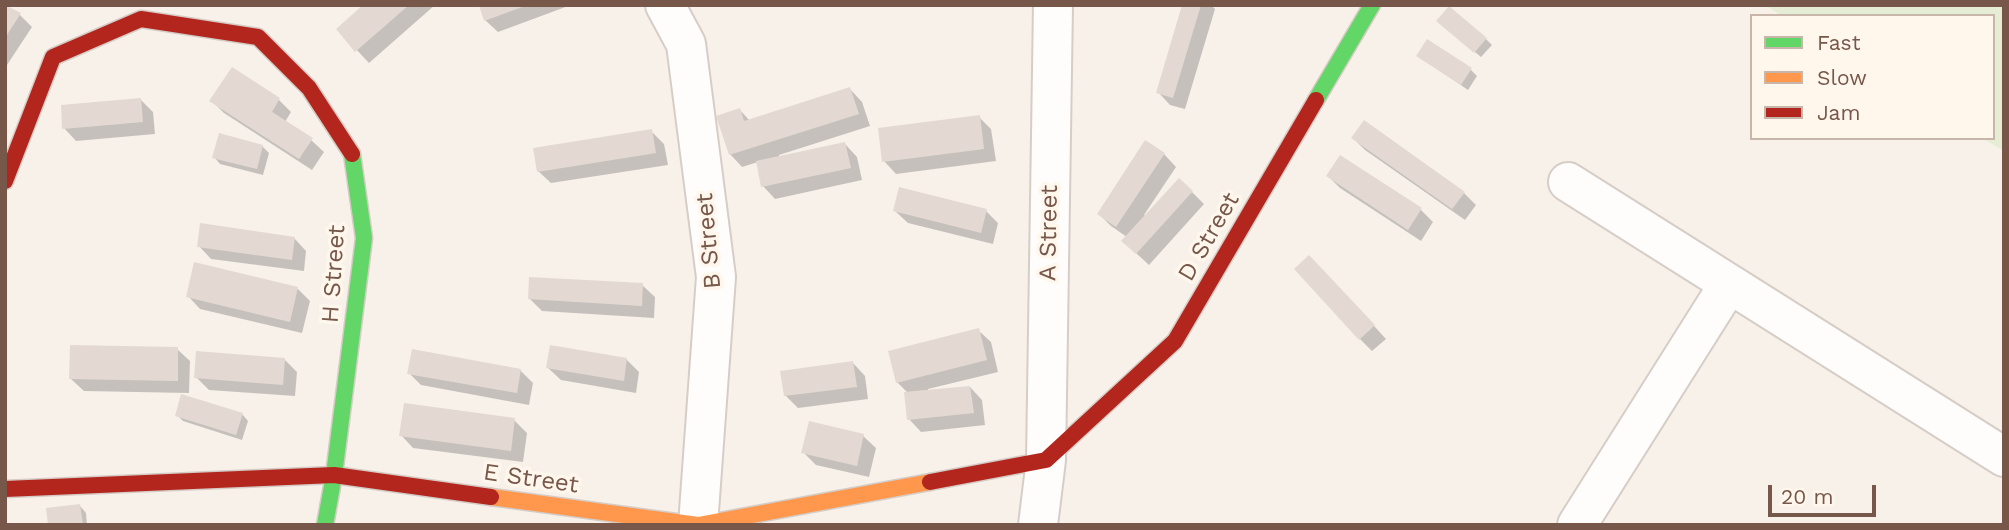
<!DOCTYPE html>
<html>
<head>
<meta charset="utf-8">
<style>
  body { margin:0 }
  #map { position:relative; width:2009px; height:530px; overflow:hidden; background:#f7f1ea; font-family:"Work Sans",sans-serif }
  canvas { display:block }
  .frame { position:absolute; inset:0; border:7px solid #76574a; pointer-events:none }
  .legend { position:absolute; left:1750px; top:14px; width:245px; height:126px; box-sizing:border-box; background:#fff6ec; border:2px solid #c8b6ab; margin:0; padding:9px 12px; list-style:none; font-size:21px; color:#76574a }
  .legend li { display:flex; align-items:center; gap:14px; height:35px }
  .legend b { width:35px; border:2px solid #c8b6ab }
  .scale { position:absolute; left:1768px; top:485px; width:108px; height:32px; box-sizing:border-box; border:4px solid #76574a; border-top:0; padding-left:9px; font-size:21px; line-height:24px; white-space:nowrap; color:#76574a; -webkit-text-stroke:5px #fff6ec; paint-order:stroke }
</style>
</head>
<body>
<div id="map">
<canvas width="2009" height="530"></canvas>
<div class="frame"></div>
<ul class="legend">
<li><b style="height:9px;background:#63d668"></b>Fast</li>
<li><b style="height:9px;background:#ff974d"></b>Slow</li>
<li><b style="height:9px;background:#b3261e"></b>Jam</li>
</ul>
<div class="scale">20 m</div>
</div>
<script>
const g = document.querySelector('canvas').getContext('2d');
g.lineJoin = 'round';
function fill(path, color) {
  g.fillStyle = color;
  g.fill(path, 'evenodd');
}
function toPath(rows) {
  const path = new Path2D();
  for (const r of rows) {
    path.moveTo(r[0], r[1]);
    for (let i = 2; i < r.length; i += 2) path.lineTo(r[i], r[i + 1]);
  }
  return path;
}
function stroke(path, color, width, dash) {
  g.strokeStyle = color;
  g.lineWidth = width;
  g.lineCap = dash ? 'butt' : 'round';
  g.setLineDash(dash || []);
  g.stroke(path);
}
function write(font, color, halo, rows, align = 'center') {
  g.font = font + ' "Work Sans",sans-serif';
  g.lineWidth = 7;
  g.setLineDash([]);
  g.textBaseline = 'middle';
  g.strokeStyle = halo;
  g.fillStyle = color;
  for (const [text, x, y, turn = 0] of rows) {
    g.save();
    g.translate(x, y);
    g.rotate((+turn || 0) * Math.PI / 180);
    g.textAlign = isNaN(turn) ? turn : align;
    if (halo) g.strokeText(text, 0, 0);
    g.fillText(text, 0, 0);
    g.restore();
  }
}
const green = toPath([
  [1765,5,2004,5,2004,151,1982,138,1993,138,1993,16,1782,16]
]);
const shadow = toPath([
  [5,5,20,15,32,27,5,68],
  [366,5,435,5,369,63,338,30],
  [481,5,571,5,498,32,485,20],
  [1184,5,1211,5,1215,9,1185,109,1170,105,1158,92],
  [1445,27,1486,39,1492,45,1481,57],
  [1418,56,1471,70,1477,76,1468,90],
  [232,69,279,100,291,112,285,122,311,140,324,152,312,170,224,113,212,101],
  [850,89,862,102,870,126,779,155,779,158,845,144,857,157,862,180,775,199,763,186,758,162,742,167,730,154,740,110,750,121],
  [141,100,153,112,155,134,76,141,64,128],
  [979,117,991,129,996,161,896,174,884,161],
  [651,131,664,144,668,165,551,183,538,171],
  [1353,138,1464,193,1476,205,1465,220,1365,150],
  [262,146,269,153,263,175,220,164,214,157],
  [1164,154,1176,167,1144,215,1146,216,1192,192,1204,204,1149,265,1136,253,1127,237,1111,226,1099,214],
  [1328,176,1421,210,1433,222,1421,241,1340,188],
  [895,211,986,211,998,223,993,244,908,223],
  [294,238,306,251,304,271,211,259,199,246],
  [1322,269,1386,339,1372,351,1360,339],
  [642,285,655,297,654,318,542,311,530,299],
  [298,289,310,301,302,333,200,309,188,296],
  [978,330,991,342,998,372,928,389,928,392,970,387,982,400,985,425,921,432,909,419,909,394,897,382],
  [177,349,190,361,189,393,84,391,71,379],
  [284,359,297,372,295,396,209,390,196,377],
  [626,359,639,372,636,393,561,380,548,368],
  [853,363,865,376,868,399,798,408,785,395],
  [520,370,533,383,529,405,421,385,409,373],
  [242,414,248,421,242,440,183,421,177,415],
  [514,420,527,433,523,462,413,448,401,435],
  [863,436,876,448,869,477,816,465,803,452],
  [80,506,86,513,87,525,50,525]
]);
const building = toPath([
  [5,5,21,13,5,38],
  [363,5,409,5,355,52,336,29],
  [479,5,525,5,525,6,484,21],
  [1182,5,1201,5,1173,98,1156,93],
  [1449,6,1487,38,1474,53,1436,21],
  [1427,39,1472,68,1461,85,1416,56],
  [232,67,280,98,272,112,313,138,299,159,209,101],
  [850,87,859,114,729,155,716,116,740,108,744,121],
  [141,98,143,122,62,129,61,105],
  [980,115,984,149,882,162,878,128],
  [1364,120,1465,192,1452,209,1351,138],
  [652,129,656,153,537,172,533,148],
  [219,133,263,145,257,169,212,158],
  [1145,140,1165,153,1116,227,1097,214],
  [845,142,851,168,761,187,756,161],
  [1340,155,1422,208,1408,230,1326,176],
  [1179,178,1193,191,1136,254,1121,241],
  [899,187,987,209,981,233,893,211],
  [200,223,295,237,292,260,197,247],
  [1309,255,1375,325,1359,340,1294,269],
  [194,262,298,287,290,322,186,297],
  [529,277,643,283,642,306,528,299],
  [979,328,987,360,896,383,888,351],
  [70,345,178,347,178,381,69,379],
  [550,345,627,358,624,381,546,368],
  [412,349,521,369,517,393,407,374],
  [196,351,285,358,283,385,194,378],
  [853,361,857,387,784,396,780,371],
  [970,386,974,413,907,420,904,392],
  [181,394,243,413,236,435,175,416],
  [404,403,515,418,511,451,399,436],
  [809,421,864,434,857,466,801,453],
  [80,504,83,525,48,525,46,508]
]);
const street = toPath([
  [665,5,686,44,716,277,698,525],
  [1568,182,2004,457],
  [1038,525,1046,460,1053,5],
  [1577,525,1729,284]
]);
const fast = toPath([
  [1316,100,1372,5],
  [325,525,334,475,364,238,352,154]
]);
const slow = toPath([
  [491,497,698,525,930,482]
]);
const jam = toPath([
  [5,181,53,57,141,19,258,37,309,88,352,154],
  [930,482,1046,460,1175,341,1316,100],
  [5,489,334,475,491,497]
]);
const streetNames = [
  ["A Street",1049,233,-89],
  ["D Street",1209,237,-60],
  ["B Street",709,241,-95],
  ["H Street",334,274,-86],
  ["E Street",531,479,8]
];
fill(green, '#e5edd5');
fill(shadow, '#0003');
fill(building, '#e3d9d2');
stroke(street, '#d6cdc7', 42);
stroke(fast, '#d6ccc6', 19);
stroke(slow, '#d6ccc6', 19);
stroke(jam, '#d6ccc6', 19);
stroke(street, '#fefdfc', 38);
stroke(fast, '#63d668', 16);
stroke(slow, '#ff974d', 16);
stroke(jam, '#b3261e', 16);
write('24px', '#76574a', '#fff6ec', streetNames);
</script>
</body>
</html>
